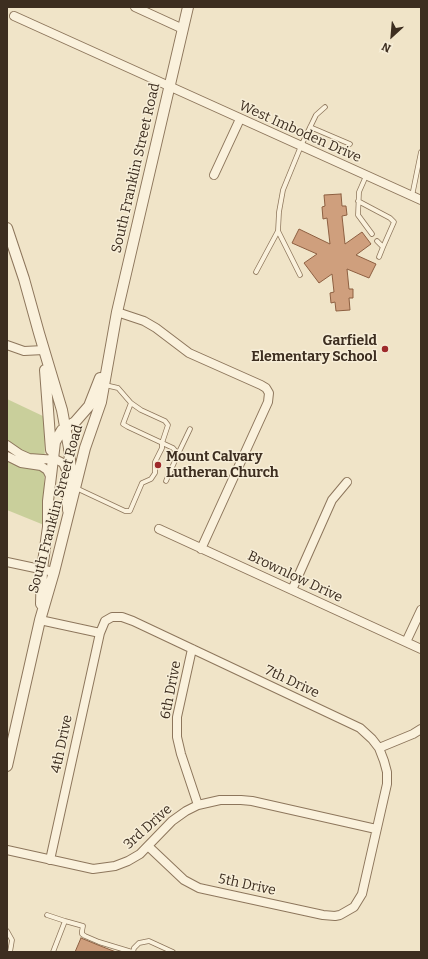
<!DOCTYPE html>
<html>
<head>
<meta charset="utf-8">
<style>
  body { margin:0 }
  #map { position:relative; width:428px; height:959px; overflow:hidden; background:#f0e4c8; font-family:Bitter,serif }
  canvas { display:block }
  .frame { position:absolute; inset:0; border:8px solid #3d2e20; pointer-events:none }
  .north { position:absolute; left:372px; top:16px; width:40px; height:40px; -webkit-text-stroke:3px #f7eed8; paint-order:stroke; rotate:206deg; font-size:11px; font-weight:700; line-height:16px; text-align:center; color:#3d2e20 }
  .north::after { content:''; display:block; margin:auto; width:14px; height:18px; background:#3d2e20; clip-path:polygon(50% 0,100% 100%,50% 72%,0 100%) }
</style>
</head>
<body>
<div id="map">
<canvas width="428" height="959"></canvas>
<div class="frame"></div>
<div class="north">N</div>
</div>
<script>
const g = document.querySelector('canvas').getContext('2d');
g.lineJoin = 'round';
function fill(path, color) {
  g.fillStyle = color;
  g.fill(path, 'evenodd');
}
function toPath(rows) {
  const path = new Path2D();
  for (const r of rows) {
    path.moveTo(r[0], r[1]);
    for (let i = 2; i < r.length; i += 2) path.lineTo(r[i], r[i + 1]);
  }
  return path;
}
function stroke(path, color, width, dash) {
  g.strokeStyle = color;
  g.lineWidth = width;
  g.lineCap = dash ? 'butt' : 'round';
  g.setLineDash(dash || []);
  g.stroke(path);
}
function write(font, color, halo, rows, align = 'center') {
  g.font = font + ' Bitter,serif';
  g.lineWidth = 3;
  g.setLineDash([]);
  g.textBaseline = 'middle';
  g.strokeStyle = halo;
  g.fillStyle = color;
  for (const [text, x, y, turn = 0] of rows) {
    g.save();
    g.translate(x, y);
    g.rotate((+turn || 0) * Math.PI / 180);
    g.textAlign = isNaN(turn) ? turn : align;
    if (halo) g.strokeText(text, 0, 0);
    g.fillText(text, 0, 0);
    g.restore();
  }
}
const green = toPath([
  [7,399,45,417,44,525,7,510]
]);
const building = toPath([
  [341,194,342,206,346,206,347,215,342,216,345,244,362,232,371,244,356,255,376,264,369,278,347,269,349,289,353,289,353,298,349,298,350,310,336,311,335,302,331,303,330,293,334,292,332,274,319,283,304,263,317,254,292,243,299,229,330,244,327,218,323,219,322,207,325,206,324,195,341,194],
  [81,938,98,945,116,952,75,952,81,938]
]);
const service = toPath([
  [310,127,350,144],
  [366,176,359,192,358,215,372,234],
  [412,196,421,152],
  [358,201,390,218,394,222,383,247],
  [278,231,300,275],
  [377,241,383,247,379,257],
  [256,272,278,231,279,212,283,190,301,146,316,115,325,107],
  [131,403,123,424,128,427,173,448,178,454,166,481],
  [178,454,190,429],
  [76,488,125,511,130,511,142,483,151,479,155,473,155,462,162,448,162,443,168,425,165,421,141,410,131,403,118,388,105,385],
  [47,915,65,921],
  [7,931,12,940,10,952],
  [53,952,65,921,83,926,82,931,82,934,85,936,99,942,132,952],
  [133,952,134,948,139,943,149,941,173,952]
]);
const minor = toPath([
  [135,7,183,29],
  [14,16,421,200],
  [214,175,240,119],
  [117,312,144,321,156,328,189,353,261,385,266,388,269,393,268,402,201,549],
  [7,345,24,351,44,350],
  [7,445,20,454,29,458,57,460,63,463,66,470,67,510],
  [7,456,21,463,41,466,47,470,50,476],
  [159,529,421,649],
  [7,562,54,572],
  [292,590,332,500,347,482],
  [40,620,100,633,105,621,112,617,122,617,133,621,360,728,372,739,379,748,384,761,387,772,387,784,362,894,354,907,340,915,335,916,323,915,199,888,184,880,148,846],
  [406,642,421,610],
  [192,649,177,717,177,737,181,754,198,805],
  [379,748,413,734,421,729],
  [7,850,93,869,115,866,128,861,140,854,172,821,186,811,198,805,220,800,241,800,252,801,376,829],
  [50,860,100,633]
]);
const tertiary = toPath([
  [7,228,24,279,39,333,62,410,69,448,71,473,70,489],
  [45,370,51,450],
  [41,604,42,569,48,527,48,501,55,442,62,430,75,422,89,406,100,378],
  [7,766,40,620,54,572,85,448,101,402,117,312,188,7]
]);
const markers = [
  [385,349,4,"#9e2a2b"],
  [158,465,4,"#9e2a2b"]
];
const streetNames = [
  ["West Imboden Drive",300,132,24],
  ["South Franklin Street Road",136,168,-77],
  ["South Franklin Street Road",56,509,-75],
  ["Brownlow Drive",295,577,25],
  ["7th Drive",292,682,25],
  ["6th Drive",171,690,-79],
  ["4th Drive",62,744,-78],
  ["3rd Drive",148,827,-42],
  ["5th Drive",247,885,12]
];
const poiNames = [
  ["Garfield",377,341],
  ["Elementary School",377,357],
  ["Mount Calvary",166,457,"left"],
  ["Lutheran Church",166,473,"left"]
];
fill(green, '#c9cf9b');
fill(building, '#cf9f7d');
stroke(building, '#8d5f41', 1);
stroke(service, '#8d765c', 5.5);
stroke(minor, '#8d765c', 10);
stroke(tertiary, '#8d765c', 12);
stroke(service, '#faf1dc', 4);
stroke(minor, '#faf1dc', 8);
stroke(tertiary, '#faf1dc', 10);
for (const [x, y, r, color] of markers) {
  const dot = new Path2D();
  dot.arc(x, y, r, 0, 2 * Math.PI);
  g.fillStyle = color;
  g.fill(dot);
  stroke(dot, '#f7eed8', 1.5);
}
write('14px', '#3d2e20', '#f7eed8', streetNames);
write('bold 14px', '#3d2e20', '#f7eed8', poiNames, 'right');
</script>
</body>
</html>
